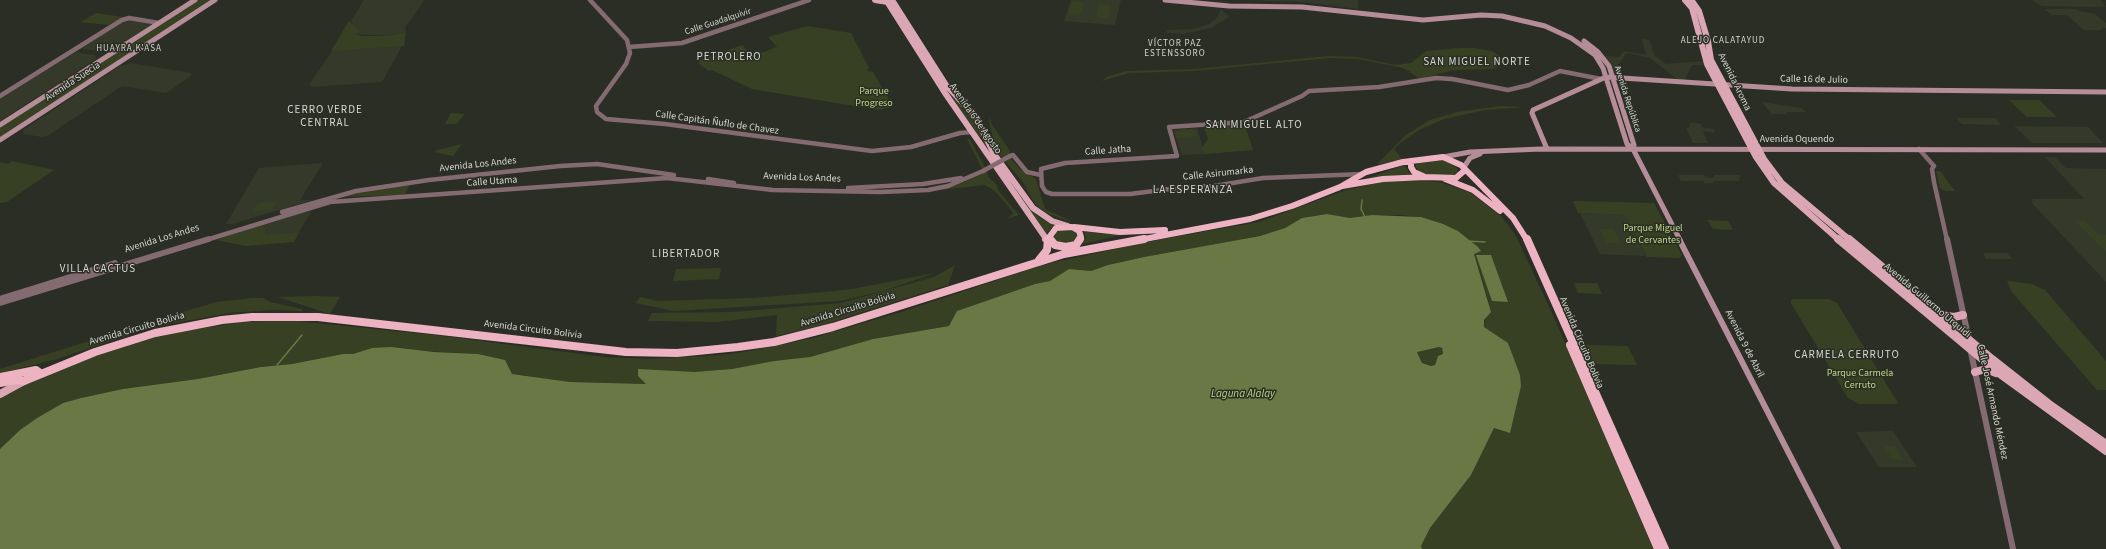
<!DOCTYPE html>
<html>
<head>
<meta charset="utf-8">
<style>
  body { margin:0 }
  canvas { display:block; background:#2b2e24 }
</style>
</head>
<body>
<canvas width="2106" height="549"></canvas>
<script>
const g = document.querySelector('canvas').getContext('2d');
g.lineJoin = 'round';
function fill(path, color) {
  g.fillStyle = color;
  g.fill(path, 'evenodd');
}
function toPath(rows) {
  const path = new Path2D();
  for (const r of rows) {
    path.moveTo(r[0], r[1]);
    for (let i = 2; i < r.length; i += 2) path.lineTo(r[i], r[i + 1]);
  }
  return path;
}
function stroke(path, color, width, dash) {
  g.strokeStyle = color;
  g.lineWidth = width;
  g.lineCap = dash ? 'butt' : 'round';
  g.setLineDash(dash || []);
  g.stroke(path);
}
function write(font, color, halo, rows, align = 'center') {
  g.font = font + ' "Source Sans 3",sans-serif';
  g.lineWidth = 3;
  g.setLineDash([]);
  g.textBaseline = 'middle';
  g.strokeStyle = halo;
  g.fillStyle = color;
  for (const [text, x, y, turn = 0] of rows) {
    g.save();
    g.translate(x, y);
    g.rotate((+turn || 0) * Math.PI / 180);
    g.textAlign = isNaN(turn) ? turn : align;
    if (halo) g.strokeText(text, 0, 0);
    g.fillText(text, 0, 0);
    g.restore();
  }
}
const built = toPath([
  [364,0,424,0,413,17,405,27,406,32,388,36,356,34,358,29,353,26,351,21],
  [1071,0,1121,0,1115,25,1064,21],
  [1242,0,1358,0,1358,9,1302,2],
  [2032,0,2100,0,2106,7,2042,6],
  [1221,9,1229,17,1211,28,1184,34,1167,33,1167,30,1194,29,1209,24,1216,19],
  [2045,9,2076,9,2079,11,2095,14,2106,23,2106,28,2101,28,2103,30,2084,30,2067,15,2051,15],
  [129,19,154,24,109,52,81,49,124,20],
  [1642,39,1649,40,1655,56,1666,64,1703,61,1704,65,1692,65,1685,79,1687,82,1616,76,1605,56,1619,57,1624,51,1646,55],
  [1628,53,1650,58,1678,80,1619,76,1615,70,1626,54],
  [402,46,382,82,313,87,309,85,332,51,335,50],
  [76,52,95,55,96,59,0,121,0,98],
  [131,63,191,73,191,76,166,93,122,86,47,136,42,137,23,134,23,130,120,66],
  [1762,102,1802,108,1806,112,1786,112,1787,114,1772,114],
  [1956,118,1995,118,2001,125,1962,124],
  [1690,122,1701,124,1702,127,1714,129,1715,133,1703,131,1708,143,1693,143,1686,128,1689,128],
  [2014,126,2088,127,2103,143,2032,143],
  [1197,128,1205,154,1182,155,1173,130],
  [2045,157,2055,157,2066,168,2106,169,2106,282,2031,202,2033,199,2084,199],
  [323,163,300,200,312,200,232,224,226,224,259,168],
  [1678,175,1703,175,1706,177,1713,178,1714,175,1740,175,1739,181,1713,181,1714,183,1704,183,1703,181,1681,181],
  [308,211,311,212,299,232,283,236,266,235,264,225],
  [1580,213,1625,215,1646,256,1600,254],
  [1983,253,2007,253,2013,259,1986,259],
  [1893,431,1917,467,1879,467,1856,432]
]);
const green = toPath([
  [198,0,213,0,0,138,0,127],
  [1072,1,1084,2,1080,16,1068,15],
  [1099,4,1111,5,1108,18,1096,17],
  [96,13,123,17,109,25,81,22],
  [349,21,359,30,356,34,361,36,388,36,406,32,404,46,331,51],
  [808,26,851,33,869,68,867,71,873,72,891,103,891,107,879,110,752,89,712,70,709,71,698,63,701,60,742,45,753,56,777,47,768,37],
  [1459,48,1473,48,1492,51,1501,57,1503,64,1492,69,1454,70,1419,79,1409,71,1400,67,1398,67,1359,59,1330,58,1192,71,1129,73,1101,81,1109,76,1127,71,1196,69,1329,56,1357,57,1395,65,1411,63,1426,51],
  [956,98,974,119,993,156,954,101],
  [2009,100,2039,100,2057,117,2027,117],
  [1500,106,1524,107,1485,110,1444,119,1419,130,1399,144,1394,149,1402,159,1380,164,1378,163,1406,135,1430,120,1457,112],
  [451,113,465,114,456,124,445,124],
  [989,116,992,125,1008,148,1010,152,1008,155,1019,168,1036,179,1045,209,1071,221,1071,222,1046,213,1035,204,1023,182,997,152,990,126],
  [1244,123,1253,150,1205,154,1202,147,1208,139,1204,127],
  [1195,129,1197,136,1177,138,1175,131],
  [967,139,970,139,973,145,987,171,988,177,996,184,998,190,1019,215,1006,219,1013,214,1012,211,994,190,984,185,940,190,960,184,984,173],
  [462,144,453,156,435,152,437,150],
  [1443,160,1456,165,1458,173,1453,175,1444,176,1425,174,1416,168,1416,165,1420,163],
  [12,161,54,170,7,202,0,203,0,162,8,164],
  [1405,165,1410,174,1369,178,1390,170],
  [1936,171,1940,171,1955,191,1946,191,1940,188],
  [1412,180,1440,182,1471,193,1501,216,1516,236,1557,324,1653,549,1422,549,1421,546,1430,528,1471,475,1494,428,1510,433,1513,358,1508,343,1484,327,1489,302,1474,254,1480,251,1478,247,1467,240,1421,217,1398,215,1372,215,1350,218,1327,214,1302,218,1285,228,1260,236,1144,257,1108,265,1091,271,1070,269,1050,281,1035,284,957,311,950,326,873,339,810,357,774,361,732,369,694,372,647,384,570,382,512,374,478,354,372,348,353,354,343,354,292,364,261,367,198,379,123,389,81,398,63,403,37,418,20,430,0,449,0,396,76,362,106,352,162,335,190,330,244,322,287,320,443,336,604,357,648,359,721,355,750,351,813,338,901,312,1043,265,1146,242,1259,222,1346,190,1382,182],
  [407,185,409,186,406,193,402,195,337,197,367,191],
  [277,201,272,210,253,211,258,203],
  [1575,201,1654,203,1682,255,1679,258,1647,257,1625,215,1578,213,1573,202],
  [1026,205,1040,218,1056,226,1051,228,1046,234],
  [1707,220,1728,221,1733,230,1713,229],
  [2075,221,2085,221,2099,235,2106,235,2106,252],
  [264,224,266,235,299,232,294,242,246,246,216,240],
  [1068,228,1076,232,1078,237,1074,243,1059,244,1053,237,1056,231],
  [1600,229,1614,229,1621,243,1606,243],
  [1083,231,1096,233,1125,234,1082,244,1086,237],
  [955,265,948,285,822,325,776,336,777,315,717,322,648,321,652,313,733,312,841,303,934,277],
  [721,268,719,279,673,281,676,269],
  [935,273,883,291,840,301,673,311,636,303,640,297,657,301,753,298,825,292,852,289],
  [2007,281,2032,284,2045,290,2106,361,2106,390,2097,390,2011,291],
  [1574,283,1597,283,1602,294,1578,293],
  [316,296,340,297,330,314,278,297],
  [252,298,263,298,270,302,302,309,302,311,271,310,229,313,164,325,167,319,179,313,217,302],
  [1794,299,1829,299,1837,303,1898,403,1894,404,1859,404,1848,398,1791,303,1791,300],
  [153,321,156,321,153,325,146,329,57,359,0,373,0,369],
  [1583,345,1628,346,1637,365,1591,364],
  [1439,347,1441,348,1443,354,1437,358,1435,365,1431,366,1422,363,1417,351],
  [1884,446,1895,446,1904,460,1892,459]
]);
const water = toPath([
  [1327,214,1350,218,1372,215,1421,217,1443,224,1458,231,1478,247,1481,251,1474,254,1491,312,1484,320,1484,327,1508,343,1520,375,1521,386,1510,433,1494,428,1471,475,1430,528,1421,546,1422,549,0,549,0,449,20,430,37,418,63,403,81,398,123,389,198,379,261,367,292,364,343,354,353,354,372,348,391,347,434,352,478,354,505,360,512,374,570,382,646,384,638,376,638,369,694,372,732,369,774,361,810,357,873,339,949,326,957,311,1035,284,1050,281,1069,269,1091,271,1108,265,1144,257,1260,236,1285,228,1302,218],
  [1439,347,1442,348,1443,354,1438,356,1435,365,1431,366,1422,363,1417,352],
  [1476,255,1491,255,1508,302,1492,301]
]);
const stream = toPath([
  [1362,200,1361,209,1365,217],
  [1466,241,1485,242],
  [277,365,302,335]
]);
const tertiaryFar1 = toPath([
  [590,0,627,40,630,53,626,64,596,106,597,112,606,119,665,124,872,151,911,147,960,133,972,132],
  [629,47,682,43,809,0],
  [0,96,122,20,129,18,159,23],
  [1919,149,1934,166,1932,169,1934,182,1947,240],
  [1010,156,1013,155,1027,172,1041,175],
  [1363,174,1263,178,1214,186,1186,187,1130,194,1052,194,1046,192,1042,186,1041,169,1065,163,1177,156,1169,127,1244,122,1302,96,1309,91,1379,87,1436,78,1452,79,1508,90,1529,85,1560,71,1601,79],
  [708,179,734,183],
  [848,188,923,184,961,178],
  [282,212,356,191,429,180,560,166,597,164,674,175],
  [206,240,330,202,667,178,773,190,880,192,928,190,948,186,983,171]
]);
const tertiary = toPath([
  [1947,239,1969,340],
  [0,299,115,263],
  [0,303,209,239],
  [1970,348,2013,549]
]);
const secondaryFar1 = toPath([
  [1165,0,1229,6,1302,7,1423,20,1481,15,1502,16,1545,26,1571,38,1595,55,1603,68,1627,144,1633,149,1680,240],
  [1584,41,1598,52,1609,66,1634,145,1633,149],
  [0,125,195,0],
  [0,140,215,0],
  [1547,149,1532,113,1533,110,1606,77,1792,89,2106,92],
  [1443,157,1470,152,1541,149,2106,150],
  [1464,167,1470,158,1480,154]
]);
const secondary = toPath([
  [1679,239,1838,549]
]);
const primaryFar1 = toPath([
  [875,0,888,2],
  [886,0,945,93,1047,240],
  [892,0,946,85,976,117,994,154,1033,208,1052,221,1068,226],
  [1685,0,1692,8,1707,64,1756,157,1774,183,1839,240],
  [1692,1,1699,11,1708,41,1711,60,1764,159,1782,183,1850,240]
]);
const primary = toPath([
  [1046,239,1051,243],
  [1838,239,2000,374,2106,451],
  [1849,239,1992,359,2049,404,2106,444],
  [1940,315,1954,317,1963,315],
  [1975,372,1986,369,1996,373],
  [0,394,24,381]
]);
const trunkFar1 = toPath([
  [1411,161,1411,167,1414,172,1425,177,1456,178,1465,170],
  [1445,179,1473,190,1500,211],
  [1342,186,1383,179,1425,177],
  [1074,227,1120,232,1165,230],
  [1049,237,1051,240],
  [1047,240,1056,228,1072,227,1079,231,1081,237,1079,240],
  [1139,240,1250,219,1292,206,1340,187,1366,172,1403,162,1443,157,1461,165,1513,218,1527,240]
]);
const trunk = toPath([
  [1050,239,1055,245,1066,247,1076,245,1080,239],
  [1527,239,1665,549],
  [1039,260,1047,250,1048,239],
  [1570,345,1658,549],
  [0,377,36,370,40,373],
  [0,383,16,380,24,381,95,352,155,333,222,320,252,317,318,317,626,352,677,353,738,347,774,342,833,327,1064,254,1144,239]
]);
const tertiaryBridge = toPath([
  [983,171,1010,156]
]);
const farStreetnames = [
  ["Calle Guadalquivir",718,22,-18],
  ["Avenida República",1627,99,72]
];
const farNeighbourhoodnames = [
  ["ALEJO CALATAYUD",1723,41],
  ["VÍCTOR PAZ",1175,44],
  ["ESTENSSORO",1175,54],
  ["HUAYRA K'ASA",129,49]
];
const streetNames = [
  ["Calle 16 de Julio",1814,80,1],
  ["Avenida Suecia",73,82,-33],
  ["Avenida Aroma",1734,82,64],
  ["Avenida 6 de Agosto",975,119,55],
  ["Calle Capitán Ñuflo de Chavez",717,123,8],
  ["Avenida Oquendo",1797,140],
  ["Calle Jatha",1108,151,-4],
  ["Avenida Los Andes",478,165,-6],
  ["Calle Asirumarka",1218,174,-6],
  ["Avenida Los Andes",802,178,2],
  ["Calle Utama",492,182,-4],
  ["Avenida Los Andes",162,239,-17],
  ["Avenida Guillermo Urquidi",1927,301,40],
  ["Avenida Circuito Bolivia",848,310,-17],
  ["Avenida Circuito Bolivia",137,329,-16],
  ["Avenida Circuito Bolivia",533,330,7],
  ["Avenida Circuito Bolivia",1581,343,67],
  ["Avenida 9 de Abril",1744,344,63],
  ["Calle José Armando Méndez",1992,402,78]
];
const parkNames = [
  ["Parque",874,92],
  ["Progreso",874,104],
  ["Parque Miguel",1653,229],
  ["de Cervantes",1653,241],
  ["Parque Carmela",1860,374],
  ["Cerruto",1860,386]
];
const neighbourhoodNames = [
  ["PETROLERO",729,58],
  ["SAN MIGUEL NORTE",1477,63],
  ["CERRO VERDE",325,111],
  ["CENTRAL",325,124],
  ["SAN MIGUEL ALTO",1254,126],
  ["LA ESPERANZA",1193,191],
  ["LIBERTADOR",686,255],
  ["VILLA CACTUS",98,270],
  ["CARMELA CERRUTO",1847,356]
];
const waterNames = [
  ["Laguna Alalay",1243,395]
];
fill(built, '#343929');
fill(green, '#374022');
fill(water, '#697845');
stroke(stream, '#697845', 1.5);
stroke(tertiaryFar1, '#846a71', 4.5);
stroke(tertiary, '#846a71', 6);
stroke(secondaryFar1, '#b58d98', 5);
stroke(secondary, '#b58d98', 6);
stroke(primaryFar1, '#dca7b5', 6);
stroke(primary, '#dca7b5', 8);
stroke(trunkFar1, '#edb3c2', 6);
stroke(trunk, '#edb3c2', 8);
stroke(tertiaryBridge, '#846a71', 4.5);
write('9px', '#d5d7d0', '#2b2e24', farStreetnames);
g.letterSpacing = '1px';
write('9px', '#d5d7d0', '#2b2e24', farNeighbourhoodnames);
g.letterSpacing = '0px';
write('10px', '#d5d7d0', '#2b2e24', streetNames);
write('10px', '#c1d889', '#2b2e24', parkNames);
g.letterSpacing = '1px';
write('11px', '#d5d7d0', '#2b2e24', neighbourhoodNames);
g.letterSpacing = '0px';
write('italic 11px', '#bdd485', '#2b2e24', waterNames);
</script>
</body>
</html>
